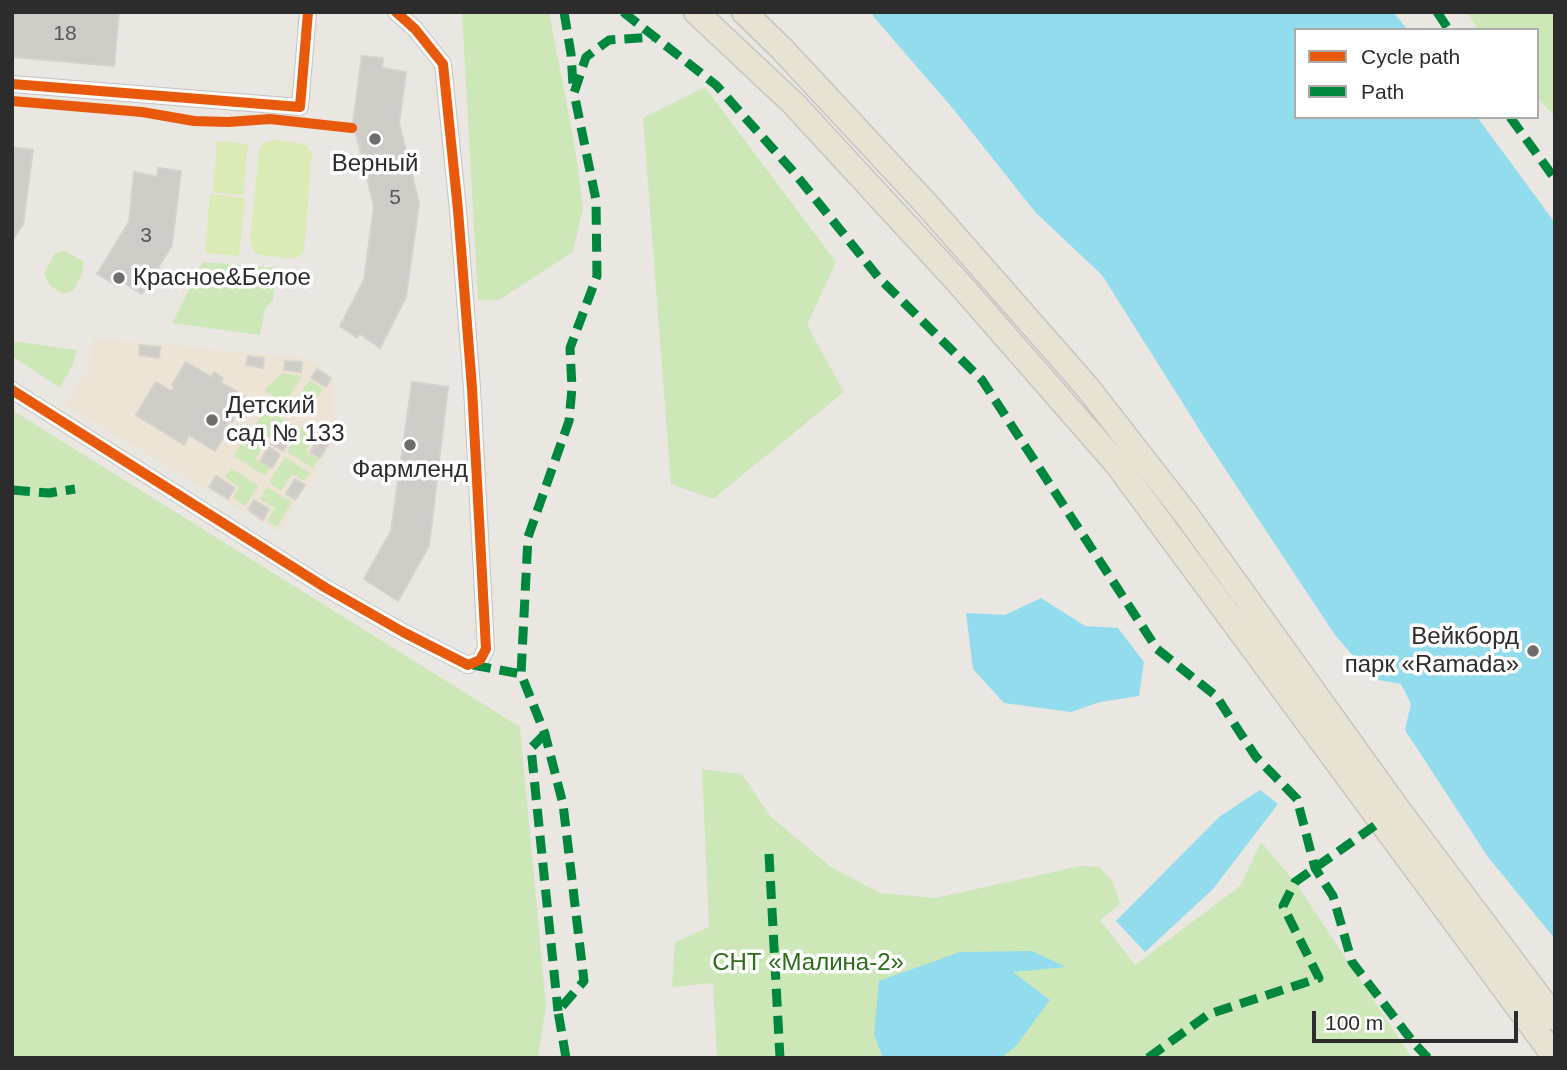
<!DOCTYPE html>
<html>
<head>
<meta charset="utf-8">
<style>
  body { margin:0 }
  #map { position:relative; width:1567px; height:1070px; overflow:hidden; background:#eae6e1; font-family:Helvetica,sans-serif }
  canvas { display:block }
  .frame { position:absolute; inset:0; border:14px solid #2c2c2c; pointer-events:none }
  .legend { position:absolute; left:1294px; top:28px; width:245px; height:91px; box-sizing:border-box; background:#fff; border:2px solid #ababab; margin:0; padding:9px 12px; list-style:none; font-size:21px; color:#2c2c2c }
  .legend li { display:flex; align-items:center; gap:14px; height:35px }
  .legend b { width:35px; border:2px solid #ababab }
  .scale { position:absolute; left:1312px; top:1011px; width:206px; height:32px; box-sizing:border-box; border:4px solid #2c2c2c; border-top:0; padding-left:9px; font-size:21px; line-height:24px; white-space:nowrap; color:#2c2c2c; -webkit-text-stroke:5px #fff; paint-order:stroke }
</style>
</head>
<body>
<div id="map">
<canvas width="1567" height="1070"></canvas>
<div class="frame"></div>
<ul class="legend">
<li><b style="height:9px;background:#e8590c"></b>Cycle path</li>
<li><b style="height:9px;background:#00873e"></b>Path</li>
</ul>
<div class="scale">100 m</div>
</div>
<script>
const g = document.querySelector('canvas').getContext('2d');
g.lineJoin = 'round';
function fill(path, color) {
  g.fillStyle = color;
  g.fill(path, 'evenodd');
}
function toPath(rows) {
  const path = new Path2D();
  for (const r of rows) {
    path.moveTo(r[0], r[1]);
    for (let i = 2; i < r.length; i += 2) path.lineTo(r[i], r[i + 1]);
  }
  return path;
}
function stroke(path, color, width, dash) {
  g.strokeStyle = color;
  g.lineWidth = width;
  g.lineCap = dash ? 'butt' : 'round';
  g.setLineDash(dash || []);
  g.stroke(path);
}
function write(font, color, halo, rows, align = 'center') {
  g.font = font + ' Helvetica,sans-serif';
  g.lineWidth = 7;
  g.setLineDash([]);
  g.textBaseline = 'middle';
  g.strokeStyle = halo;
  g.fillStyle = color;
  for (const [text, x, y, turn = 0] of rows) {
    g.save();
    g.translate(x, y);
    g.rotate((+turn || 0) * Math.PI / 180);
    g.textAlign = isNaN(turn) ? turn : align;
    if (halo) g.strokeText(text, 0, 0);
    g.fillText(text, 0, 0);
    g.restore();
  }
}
const education = toPath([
  [93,338,306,358,334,377,333,445,279,533,65,405,89,367]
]);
const green = toPath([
  [462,12,549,12,575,147,583,207,573,252,499,300,478,300],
  [1466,12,1555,12,1555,117,1537,97,1537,30,1479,30],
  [705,87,836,262,807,325,844,392,713,499,671,484,643,118],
  [65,251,84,262,82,274,73,291,63,294,49,285,44,273,55,253],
  [203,262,276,268,273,300,265,309,260,335,172,323],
  [12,341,77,350,73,364,60,388,12,356],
  [282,373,302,376,285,404,264,390],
  [309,380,323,389,305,417,291,409],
  [265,408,296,427,291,435,276,426,268,439,252,430],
  [12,410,520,727,546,1005,538,1058,12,1058],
  [303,426,316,434,306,451,319,459,313,468,287,452],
  [247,435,263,446,255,459,270,468,265,476,234,456],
  [285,457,310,473,304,481,292,474,281,491,269,482],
  [231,468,259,486,245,506,233,498,239,487,225,477],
  [267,487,292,502,277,527,267,521,275,508,260,499],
  [702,769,742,774,770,816,831,867,880,893,935,898,1081,866,1099,867,1111,879,1117,892,1120,904,1100,920,1135,965,1240,886,1261,842,1295,882,1412,1058,717,1058,713,983,672,987,675,942,709,927]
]);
const pitch = toPath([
  [273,140,300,143,308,147,312,153,304,251,299,256,291,259,256,254,250,243,259,151,264,143],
  [217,141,248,144,243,195,213,192],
  [210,194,245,198,239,256,205,253]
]);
const water = toPath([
  [873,12,1393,12,1408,30,1296,30,1296,117,1477,117,1506,156,1555,223,1555,939,1488,857,1405,730,1411,704,1401,684,1373,679,1335,635,1206,440,1102,275,1036,213,955,111,873,16],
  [1041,598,1085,626,1118,628,1144,662,1139,696,1100,702,1071,712,1004,703,973,669,966,613,1005,615],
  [1260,790,1278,804,1213,889,1145,952,1116,921,1219,817],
  [1032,951,1066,967,1013,972,1050,1000,1015,1047,1001,1058,883,1058,874,1035,879,981,960,952]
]);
const building = toPath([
  [12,12,119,12,114,66,12,57,12,12],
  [362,56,383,58,382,68,406,72,399,123,419,203,406,297,380,348,360,334,357,338,340,326,364,280,374,206,353,122,362,56],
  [12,147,33,150,23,224,12,241,12,147],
  [158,168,181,171,172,245,142,294,119,280,116,285,97,274,129,222,134,172,157,177,158,168],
  [140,345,160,347,159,358,139,355,140,345],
  [248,356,264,358,263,368,246,365,248,356],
  [285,361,302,362,301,372,284,370,285,361],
  [186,362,211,377,214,372,223,378,221,382,247,398,232,422,230,421,226,426,229,428,215,451,189,435,184,445,136,415,156,382,171,391,174,387,172,385,186,362],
  [317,369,331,378,326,387,311,378,317,369],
  [412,382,448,387,429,546,398,601,364,579,391,531,412,382],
  [280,429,291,436,283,451,271,444,280,429],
  [319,437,329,443,320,458,310,452,319,437],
  [269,447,280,454,272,468,260,461,269,447],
  [216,476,235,488,228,499,209,487,216,476],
  [295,479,305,485,295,500,286,494,295,479],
  [254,500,269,509,263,520,248,510,254,500]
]);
const minor = toPath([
  [12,84,300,107,308,12],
  [12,390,326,588,403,632,468,665,480,660,486,649,472,388,458,210,443,64,415,29,396,12]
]);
const primary = toPath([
  [696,12,794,104,958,282,1117,464,1555,1057],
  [744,12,782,49,929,207,1087,387,1186,514,1397,808,1555,1018]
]);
const quiet = toPath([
  [564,12,571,54,573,85],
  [623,12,716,85,792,170,879,278,982,380,1157,649,1216,696,1256,757,1297,799,1315,868,1333,896,1352,962,1413,1042,1428,1058],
  [1437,12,1449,30],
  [1510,117,1555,179],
  [12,490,49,493,75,489],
  [473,665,521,674],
  [545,734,531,748,558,1011],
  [769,854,780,1058],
  [566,1058,558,1011,584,981,563,804,545,734,521,674,528,537,569,421,572,388,570,348,597,276,596,200,574,93,586,57,609,40,652,37],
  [1148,1058,1209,1014,1319,978,1283,906,1295,882,1380,822]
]);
const cycleway = toPath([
  [12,84,300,107,308,12],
  [12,101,142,112,194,121,228,122,270,119,352,128],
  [12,390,326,588,403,632,468,665,480,660,486,649,472,388,458,210,443,64,415,29,396,12]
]);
const markers = [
  [375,139,7,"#6e6d6b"],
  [119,278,7,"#6e6d6b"],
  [212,420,7,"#6e6d6b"],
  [410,445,7,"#6e6d6b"],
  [1533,651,7,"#6e6d6b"]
];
const numberNames = [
  ["18",65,34],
  ["5",395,198],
  ["3",146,236]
];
const poiNames = [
  ["Верный",375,164],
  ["Красное&Белое",133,278,"left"],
  ["Детский",226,406,"left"],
  ["сад № 133",226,434,"left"],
  ["Фармленд",410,470],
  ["Вейкборд",1519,637,"right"],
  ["парк «Ramada»",1519,665,"right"]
];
const parkNames = [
  ["СНТ «Малина-2»",808,963]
];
fill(education, '#ede4d5');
fill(green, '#cee7b9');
fill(pitch, '#daebb6');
fill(water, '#92dcee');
fill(building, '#cfccc8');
stroke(building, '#d5d2cd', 2);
stroke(minor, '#c4c3c2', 18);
stroke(primary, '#c6c4c2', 27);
stroke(minor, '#fcfbfa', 16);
stroke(primary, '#e8e2d3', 24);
stroke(quiet, '#00873e', 9, [18, 9]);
stroke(cycleway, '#e8590c', 10);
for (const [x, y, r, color] of markers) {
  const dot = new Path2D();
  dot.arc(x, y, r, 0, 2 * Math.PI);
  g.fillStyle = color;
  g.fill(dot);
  stroke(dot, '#fff', 2.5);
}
write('21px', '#565655', null, numberNames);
write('24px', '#2c2c2c', '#fff', poiNames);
write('24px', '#2d6d17', '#fff', parkNames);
</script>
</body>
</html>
